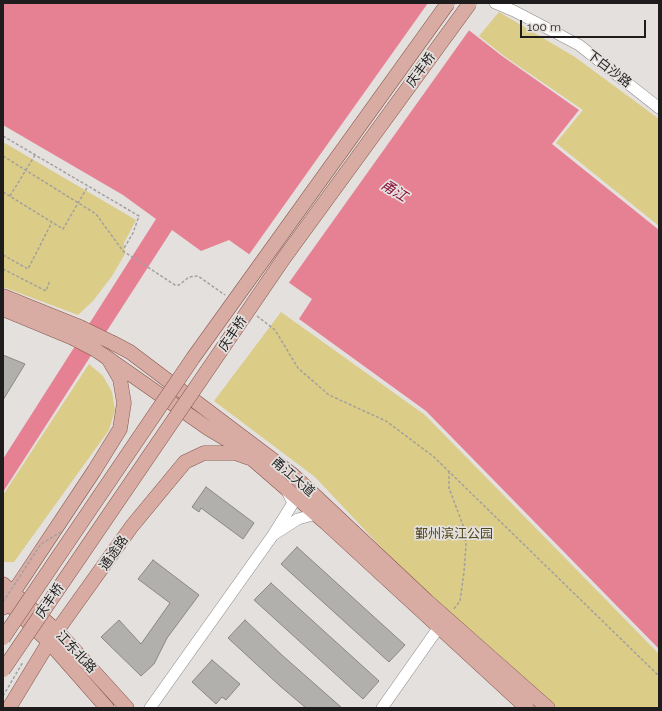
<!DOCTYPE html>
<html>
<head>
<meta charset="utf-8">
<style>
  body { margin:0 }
  #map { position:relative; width:662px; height:711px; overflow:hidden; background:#e3e0de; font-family:Raleway,sans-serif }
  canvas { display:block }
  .frame { position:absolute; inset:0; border:4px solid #1e1c1c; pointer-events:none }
  .scale { position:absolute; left:520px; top:20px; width:126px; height:18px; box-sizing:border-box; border:2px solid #1e1c1c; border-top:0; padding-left:5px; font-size:12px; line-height:14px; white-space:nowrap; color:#1e1c1c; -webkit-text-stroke:3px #e3e0de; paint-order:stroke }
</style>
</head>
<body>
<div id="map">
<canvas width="662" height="711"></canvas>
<div class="frame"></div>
<div class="scale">100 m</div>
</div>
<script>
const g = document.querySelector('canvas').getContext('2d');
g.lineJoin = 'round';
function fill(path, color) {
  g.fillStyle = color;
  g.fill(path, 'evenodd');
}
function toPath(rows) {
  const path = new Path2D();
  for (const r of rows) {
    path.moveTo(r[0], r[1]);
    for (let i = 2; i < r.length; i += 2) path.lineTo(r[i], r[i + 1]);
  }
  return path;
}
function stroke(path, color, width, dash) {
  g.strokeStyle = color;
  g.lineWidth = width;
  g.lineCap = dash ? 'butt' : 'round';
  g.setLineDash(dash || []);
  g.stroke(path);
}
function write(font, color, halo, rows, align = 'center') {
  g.font = font + ' Raleway,"Noto Sans SC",sans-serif';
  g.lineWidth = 3.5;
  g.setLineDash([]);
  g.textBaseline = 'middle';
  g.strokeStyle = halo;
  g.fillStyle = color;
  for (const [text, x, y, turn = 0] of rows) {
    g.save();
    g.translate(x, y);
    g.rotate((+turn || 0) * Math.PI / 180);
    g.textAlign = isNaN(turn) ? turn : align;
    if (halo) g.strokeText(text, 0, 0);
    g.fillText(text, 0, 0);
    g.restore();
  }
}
const green = toPath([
  [499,12,575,57,659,119,659,226,556,143,583,110,504,56,479,36],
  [3,142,136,220,124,243,125,254,112,276,93,301,78,315,3,287],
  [281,312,425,415,659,654,659,708,558,708,488,645,411,579,315,477,214,401],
  [89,364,103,376,112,392,115,410,109,430,14,562,3,562,3,495]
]);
const water = toPath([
  [3,3,434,3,502,56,579,110,552,144,659,230,659,649,426,411,299,319,312,299,229,240,201,251,172,230,3,492,3,459,156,219,123,195,3,125]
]);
const pier = toPath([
  [428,3,438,3,470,29,288,284,248,256]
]);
const building = toPath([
  [3,355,25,364,3,400,3,355],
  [206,487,254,523,243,539,201,508,199,512,192,507,206,487],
  [297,547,405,645,389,662,281,564,297,547],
  [153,560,199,595,167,638,154,664,141,676,101,637,119,620,141,644,170,603,138,579,153,560],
  [271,583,379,681,363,699,254,600,271,583],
  [245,620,283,656,342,708,306,708,280,686,228,638,245,620],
  [212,660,240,684,226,700,222,697,216,704,192,682,212,660]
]);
const path = toPath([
  [3,136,139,216,133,233,123,250],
  [3,156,96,214,123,251,175,285,179,285,189,277,198,276,225,295],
  [3,192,63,229,88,186],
  [10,196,35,155],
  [3,255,28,269,52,222],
  [3,269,46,291,50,280],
  [257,316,275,330,298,368,329,395,386,421,434,457,659,676],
  [449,471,449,488,464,528,466,545,464,572,460,601,453,610]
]);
const minor = toPath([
  [495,3,514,11,579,45,659,108],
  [287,491,293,503,273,535,298,519,316,514],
  [150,708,273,535],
  [382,708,439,627]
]);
const major = toPath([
  [3,296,80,327],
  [3,309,73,338],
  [113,343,130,352,293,475,427,601,548,708],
  [96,350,209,429,236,445,326,523,527,708],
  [3,584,58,632,127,708],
  [11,606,49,642,107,708],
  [3,608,94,471,120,429,124,403,120,379,109,360],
  [9,708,49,642,132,526,185,462,204,453,235,453,249,458]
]);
const pathBridge = toPath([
  [3,602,41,544,61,532],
  [3,696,23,662]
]);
const majorBridge = toPath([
  [80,327,113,343],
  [73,338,96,350],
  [3,638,193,358,448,3],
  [3,670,284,258,470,3]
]);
const streetNames = [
  ["下白沙路",609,69,37],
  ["庆丰桥",421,70,-54],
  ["庆丰桥",233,334,-56],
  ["甬江大道",293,477,41],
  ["通途路",114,553,-55],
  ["庆丰桥",50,601,-56],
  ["江东北路",76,652,47]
];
const parkNames = [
  ["鄞州滨江公园",454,534]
];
const waterNames = [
  ["甬江",394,191,32]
];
fill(green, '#dbcc87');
fill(water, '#e68193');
fill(pier, '#e3e0de');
fill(building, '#b2b0ad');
stroke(building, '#898784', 1);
stroke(minor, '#8c8987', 12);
stroke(major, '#86554c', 15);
stroke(path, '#a3a09f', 1.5, [3, 2]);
stroke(minor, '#fff', 11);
stroke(major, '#d8aca3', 14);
stroke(majorBridge, '#86554c', 15, []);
stroke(pathBridge, '#a3a09f', 1.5, [3, 2]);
stroke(majorBridge, '#d8aca3', 14);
write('13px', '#1e1c1c', '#e3e0de', streetNames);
write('13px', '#50461c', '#e3e0de', parkNames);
write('italic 14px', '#8a0e38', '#e3e0de', waterNames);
</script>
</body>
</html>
